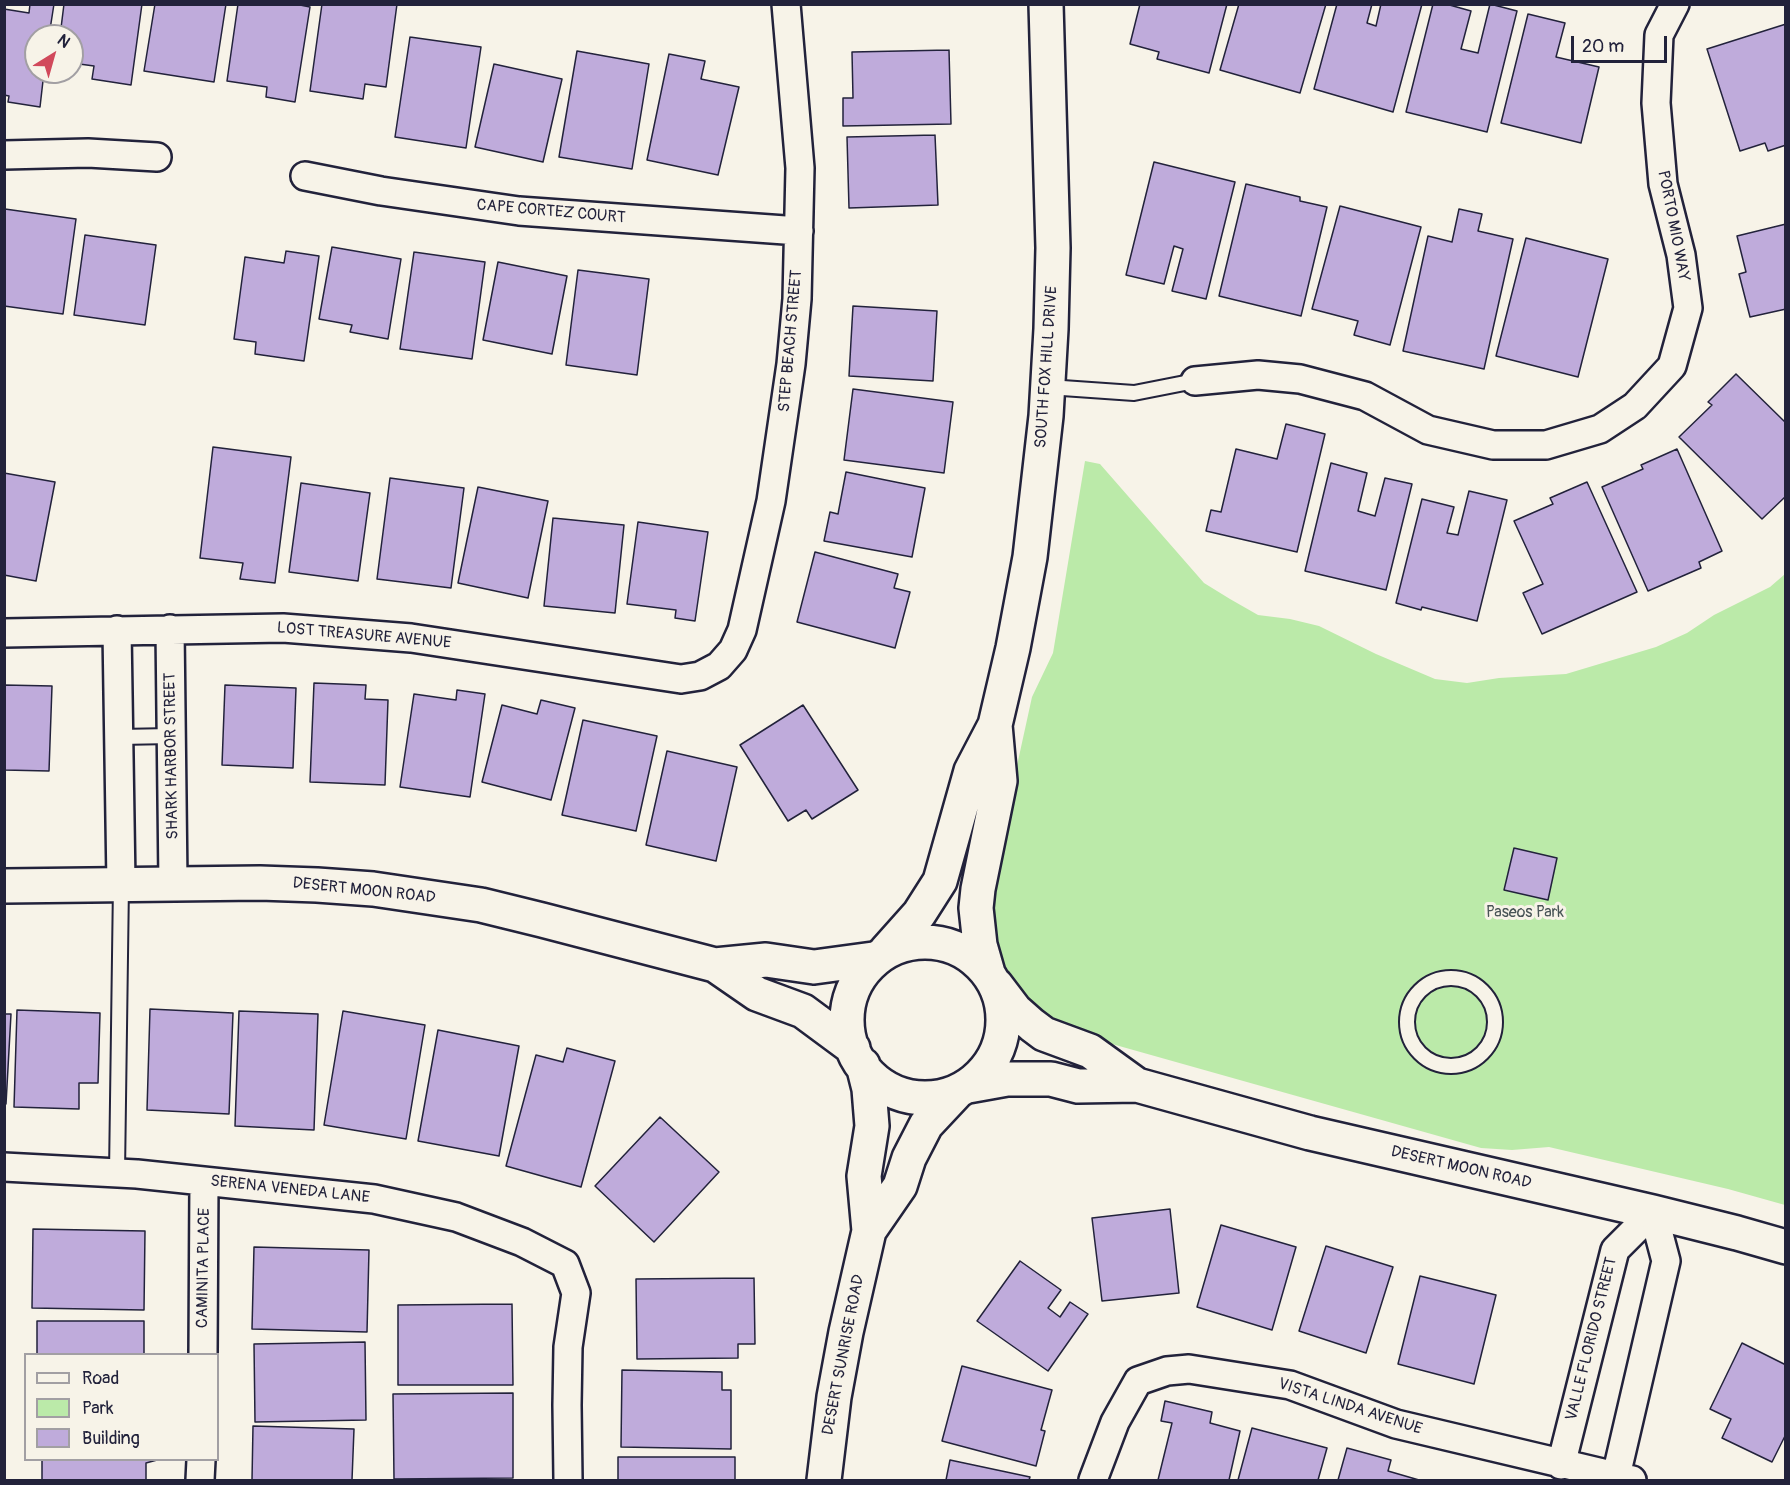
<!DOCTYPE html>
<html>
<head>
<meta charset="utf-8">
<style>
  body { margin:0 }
  #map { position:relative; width:1790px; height:1485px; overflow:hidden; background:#f7f3e8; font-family:Pangolin,sans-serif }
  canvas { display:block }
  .frame { position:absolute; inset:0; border:6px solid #22223b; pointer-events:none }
  .legend { position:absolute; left:24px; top:1353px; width:195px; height:108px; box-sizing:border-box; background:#f7f3e8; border:2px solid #a29fa3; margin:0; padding:8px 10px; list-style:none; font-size:18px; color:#22223b }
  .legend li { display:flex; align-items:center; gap:12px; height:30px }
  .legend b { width:30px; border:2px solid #a29fa3 }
  .north { position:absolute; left:24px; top:24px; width:60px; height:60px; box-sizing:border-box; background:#f7f3e8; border:2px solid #a29fa3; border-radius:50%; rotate:37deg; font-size:16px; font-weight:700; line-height:24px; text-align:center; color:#22223b }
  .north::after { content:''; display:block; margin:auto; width:21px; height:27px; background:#d1495b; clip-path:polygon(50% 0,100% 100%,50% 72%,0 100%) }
  .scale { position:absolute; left:1571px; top:36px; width:96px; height:27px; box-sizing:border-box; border:3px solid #22223b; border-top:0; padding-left:8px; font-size:18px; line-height:21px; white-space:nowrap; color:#22223b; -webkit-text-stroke:4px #f7f3e8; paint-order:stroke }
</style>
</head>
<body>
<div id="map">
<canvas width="1790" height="1485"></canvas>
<div class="frame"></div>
<ul class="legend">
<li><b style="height:8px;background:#f7f3e8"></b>Road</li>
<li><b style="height:16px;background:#bbeaa9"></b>Park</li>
<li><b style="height:16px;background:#bfabdb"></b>Building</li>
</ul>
<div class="north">N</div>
<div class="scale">20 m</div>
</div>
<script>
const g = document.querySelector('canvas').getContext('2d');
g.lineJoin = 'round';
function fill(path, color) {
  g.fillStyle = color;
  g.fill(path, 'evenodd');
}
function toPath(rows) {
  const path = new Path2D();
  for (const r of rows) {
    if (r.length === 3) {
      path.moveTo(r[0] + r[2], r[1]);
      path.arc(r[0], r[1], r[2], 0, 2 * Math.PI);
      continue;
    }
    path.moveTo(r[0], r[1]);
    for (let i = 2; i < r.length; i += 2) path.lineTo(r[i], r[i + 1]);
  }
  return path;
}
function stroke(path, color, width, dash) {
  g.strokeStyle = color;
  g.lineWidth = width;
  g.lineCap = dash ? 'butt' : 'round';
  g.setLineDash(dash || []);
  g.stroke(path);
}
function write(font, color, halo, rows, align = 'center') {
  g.font = font + ' Pangolin,sans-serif';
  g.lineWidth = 6;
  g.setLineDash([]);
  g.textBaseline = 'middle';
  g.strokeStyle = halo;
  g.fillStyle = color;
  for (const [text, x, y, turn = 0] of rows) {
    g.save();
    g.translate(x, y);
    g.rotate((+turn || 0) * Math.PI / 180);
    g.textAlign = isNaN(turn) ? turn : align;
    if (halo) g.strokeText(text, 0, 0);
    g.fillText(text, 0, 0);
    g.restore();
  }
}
const green = toPath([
  [1085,461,1100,464,1204,583,1230,599,1258,615,1290,619,1319,626,1376,654,1435,679,1467,683,1499,678,1566,674,1656,647,1687,633,1714,615,1770,587,1785,574,1785,1205,1728,1189,1549,1147,1512,1150,1481,1148,1073,1033,1046,1019,1005,976,994,949,990,889,1032,697,1053,653]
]);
const building = toPath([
  [30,4,54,4,49,36,36,36,36,72,44,72,40,107,8,102,9,96,4,95,4,9,29,13,30,4],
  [64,4,142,4,131,85,92,79,94,66,72,63,72,36,60,36,64,4],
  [155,4,226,4,214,82,144,71,155,4],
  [238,4,295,4,310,7,295,102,266,97,267,87,227,81,238,4],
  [322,4,397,4,386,87,365,84,363,99,310,91,322,4],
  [1140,4,1227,4,1209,73,1157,59,1159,52,1130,44,1140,4],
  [1239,4,1326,4,1300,93,1220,70,1239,4],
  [1337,4,1372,4,1367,23,1376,26,1381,4,1422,4,1393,112,1314,89,1337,4],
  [1433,4,1446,4,1471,11,1461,49,1478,53,1490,4,1517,11,1487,132,1406,112,1433,4],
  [1528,14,1565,23,1556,57,1599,67,1581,143,1501,123,1528,14],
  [1786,24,1786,145,1768,151,1765,143,1740,151,1707,49,1786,24],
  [410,37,481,47,466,148,395,137,410,37],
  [949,50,951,124,843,126,843,98,853,98,852,52,949,50],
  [577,51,649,64,632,169,559,157,577,51],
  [669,54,705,61,701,79,739,87,718,175,647,160,669,54],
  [494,64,562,79,543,162,475,147,494,64],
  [935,135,938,205,849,208,847,137,935,135],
  [1154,162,1235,182,1206,299,1172,291,1183,249,1174,246,1164,284,1126,275,1154,162],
  [1246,184,1300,197,1300,201,1327,207,1301,316,1219,296,1246,184],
  [1340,206,1421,227,1390,345,1354,335,1358,321,1312,309,1340,206],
  [5,209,76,219,63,314,4,306,5,209],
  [1459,209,1482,214,1478,231,1513,239,1484,369,1403,351,1428,236,1452,242,1459,209],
  [1786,224,1786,309,1750,317,1739,274,1746,272,1737,236,1786,224],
  [85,235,156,245,145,325,74,315,85,235],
  [1526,238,1608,259,1578,377,1496,356,1526,238],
  [332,247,401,259,388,339,350,332,352,325,319,319,332,247],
  [286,251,319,256,304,361,255,354,256,342,234,339,245,257,284,263,286,251],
  [414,252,485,262,472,359,400,349,414,252],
  [498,262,567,276,552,354,483,340,498,262],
  [578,270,649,279,637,375,566,365,578,270],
  [853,306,937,311,933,381,849,376,853,306],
  [1736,374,1786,423,1786,496,1762,519,1679,437,1712,405,1708,402,1736,374],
  [853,389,953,402,944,473,844,460,853,389],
  [1286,424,1325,434,1297,552,1206,531,1211,510,1221,512,1236,449,1277,459,1286,424],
  [213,447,291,457,275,583,240,579,243,563,200,558,213,447],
  [1677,449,1722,551,1699,562,1701,568,1648,591,1602,487,1643,469,1641,465,1677,449],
  [1331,463,1367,473,1358,511,1375,516,1385,478,1412,484,1386,590,1305,571,1331,463],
  [846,472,925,488,912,557,824,541,830,512,838,514,846,472],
  [4,473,55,482,36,581,4,575,4,473],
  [390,478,464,488,451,588,377,579,390,478],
  [1587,482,1637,592,1542,634,1523,593,1543,584,1514,521,1553,504,1550,498,1587,482],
  [301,483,370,493,358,581,289,572,301,483],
  [478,487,548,501,528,598,458,583,478,487],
  [1469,491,1507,500,1477,621,1422,607,1421,610,1396,603,1422,499,1454,507,1447,533,1458,535,1469,491],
  [553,518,624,525,615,613,544,606,553,518],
  [638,522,708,532,695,621,675,618,676,610,627,604,638,522],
  [815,552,898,574,894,588,910,592,895,648,797,622,815,552],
  [314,683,366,685,365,699,388,700,385,785,310,782,314,683],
  [4,685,52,686,49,771,4,770,4,685],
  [225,685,296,688,293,768,222,765,225,685],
  [457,690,485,694,470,797,400,787,414,694,456,700,457,690],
  [541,700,575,708,551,800,482,782,502,705,537,714,541,700],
  [803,705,858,790,812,819,806,810,788,821,740,745,803,705],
  [583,720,657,736,636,831,562,815,583,720],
  [667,751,737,767,716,861,646,845,667,751],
  [1514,848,1557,858,1548,900,1504,890,1514,848],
  [150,1009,233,1013,229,1114,147,1110,150,1009],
  [17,1010,100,1013,98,1083,79,1083,79,1109,14,1107,17,1010],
  [239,1011,318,1014,314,1130,235,1126,239,1011],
  [343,1011,425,1025,406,1139,324,1125,343,1011],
  [4,1014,11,1014,6,1104,4,1103,4,1014],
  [438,1030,519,1046,499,1156,418,1141,438,1030],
  [567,1048,615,1061,581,1187,506,1166,536,1055,563,1062,567,1048],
  [660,1117,719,1172,654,1242,595,1186,660,1117],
  [1170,1209,1179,1293,1102,1301,1092,1218,1170,1209],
  [1221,1225,1296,1247,1272,1330,1197,1307,1221,1225],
  [33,1229,145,1231,144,1310,32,1308,33,1229],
  [1326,1246,1393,1267,1366,1353,1299,1331,1326,1246],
  [254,1247,369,1250,367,1332,252,1329,254,1247],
  [1020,1261,1061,1290,1048,1308,1060,1317,1070,1302,1088,1314,1048,1371,977,1321,1020,1261],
  [1420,1276,1496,1295,1474,1384,1398,1364,1420,1276],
  [754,1278,755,1344,738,1344,738,1358,637,1359,636,1279,754,1278],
  [512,1304,513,1385,398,1385,398,1305,512,1304],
  [37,1321,144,1321,144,1354,37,1354,37,1321],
  [365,1342,366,1420,255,1422,254,1344,365,1342],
  [1742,1343,1786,1365,1786,1434,1772,1462,1722,1438,1731,1419,1710,1409,1742,1343],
  [962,1366,1052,1390,1041,1430,1045,1431,1036,1466,942,1441,962,1366],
  [622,1370,722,1372,722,1390,731,1390,731,1449,621,1447,622,1370],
  [513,1393,513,1478,394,1479,393,1394,513,1393],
  [1165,1401,1212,1412,1210,1423,1240,1431,1229,1480,1158,1480,1172,1423,1161,1421,1165,1401],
  [253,1426,354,1429,352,1480,252,1480,253,1426],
  [1252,1428,1327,1448,1318,1480,1238,1480,1252,1428],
  [1347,1448,1391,1460,1388,1471,1419,1480,1338,1480,1347,1448],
  [618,1457,735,1457,735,1480,618,1480,618,1457],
  [42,1460,157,1460,146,1463,146,1480,42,1480,42,1460],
  [950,1460,1030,1477,1029,1480,946,1480,950,1460]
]);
const lane = toPath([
  [1048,387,1134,393,1195,381],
  [119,737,172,736],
  [1451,1022,44],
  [117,1173,121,884]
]);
const street = toPath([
  [4,155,88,153,157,157],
  [305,176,381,191,519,211,799,231],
  [1195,381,1258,375,1300,379,1365,396,1428,430,1493,445,1546,445,1600,429,1635,406,1672,366,1688,308,1681,255,1663,184,1656,103,1659,35,1675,4],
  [170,629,173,883],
  [117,630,121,884],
  [4,633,283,628,411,638,681,679,700,676,719,666,733,650,742,630,771,501,791,364,797,299,800,168,786,4],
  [4,1167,137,1174,374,1199,456,1217,522,1242,565,1264,576,1293,568,1347,567,1405,568,1480],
  [203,1354,204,1181],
  [1561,1465,1615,1250,1653,1212,1666,1261,1616,1476],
  [200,1480,201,1460],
  [1093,1480,1115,1422,1138,1381,1167,1371,1189,1369,1290,1385,1396,1424,1632,1480]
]);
const secondary = toPath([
  [4,886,260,883,317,885,373,889,481,905,542,920,715,965,757,994,803,1011,853,1048],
  [925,1020,78],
  [886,951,919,914,940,881,971,771,995,725,1013,648,1030,557,1046,416,1051,329,1053,248,1046,4],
  [715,965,766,960,814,967,873,959],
  [988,973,980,945,976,908,978,889,1000,781,995,725],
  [996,985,1015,1010,1032,1025,1044,1034,1090,1051,1137,1085],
  [968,1086,1007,1079,1051,1079,1078,1086,1137,1085,1310,1133,1653,1212,1737,1233,1786,1247],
  [869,1231,900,1186,909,1158,926,1125,956,1093],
  [824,1480,834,1397,846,1332,869,1231,864,1176,872,1126,869,1089,863,1065]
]);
const streetNames = [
  ["CAPE CORTEZ COURT",551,212,5],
  ["PORTO MIO WAY",1673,226,79],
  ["STEP BEACH STREET",791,341,-85],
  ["SOUTH FOX HILL DRIVE",1047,367,-86],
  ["LOST TREASURE AVENUE",364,636,5],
  ["SHARK HARBOR STREET",172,756,-91],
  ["DESERT MOON ROAD",364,891,6],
  ["DESERT MOON ROAD",1461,1168,13],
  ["SERENA VENEDA LANE",290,1190,6],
  ["CAMINITA PLACE",204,1268,-89],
  ["VALLE FLORIDO STREET",1592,1339,-76],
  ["DESERT SUNRISE ROAD",844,1355,-79],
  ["VISTA LINDA AVENUE",1350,1407,18]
];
const parkNames = [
  ["Paseos Park",1525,913]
];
fill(green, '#bbeaa9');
fill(building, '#bfabdb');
stroke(building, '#22223b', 1.5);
stroke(lane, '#22223b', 18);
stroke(street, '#22223b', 32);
stroke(secondary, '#22223b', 38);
stroke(lane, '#f7f3e8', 14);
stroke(street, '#f7f3e8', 27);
stroke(secondary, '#f7f3e8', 33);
write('16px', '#22223b', '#f7f3e8', streetNames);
write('16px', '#485456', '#f7f3e8', parkNames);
</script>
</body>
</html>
